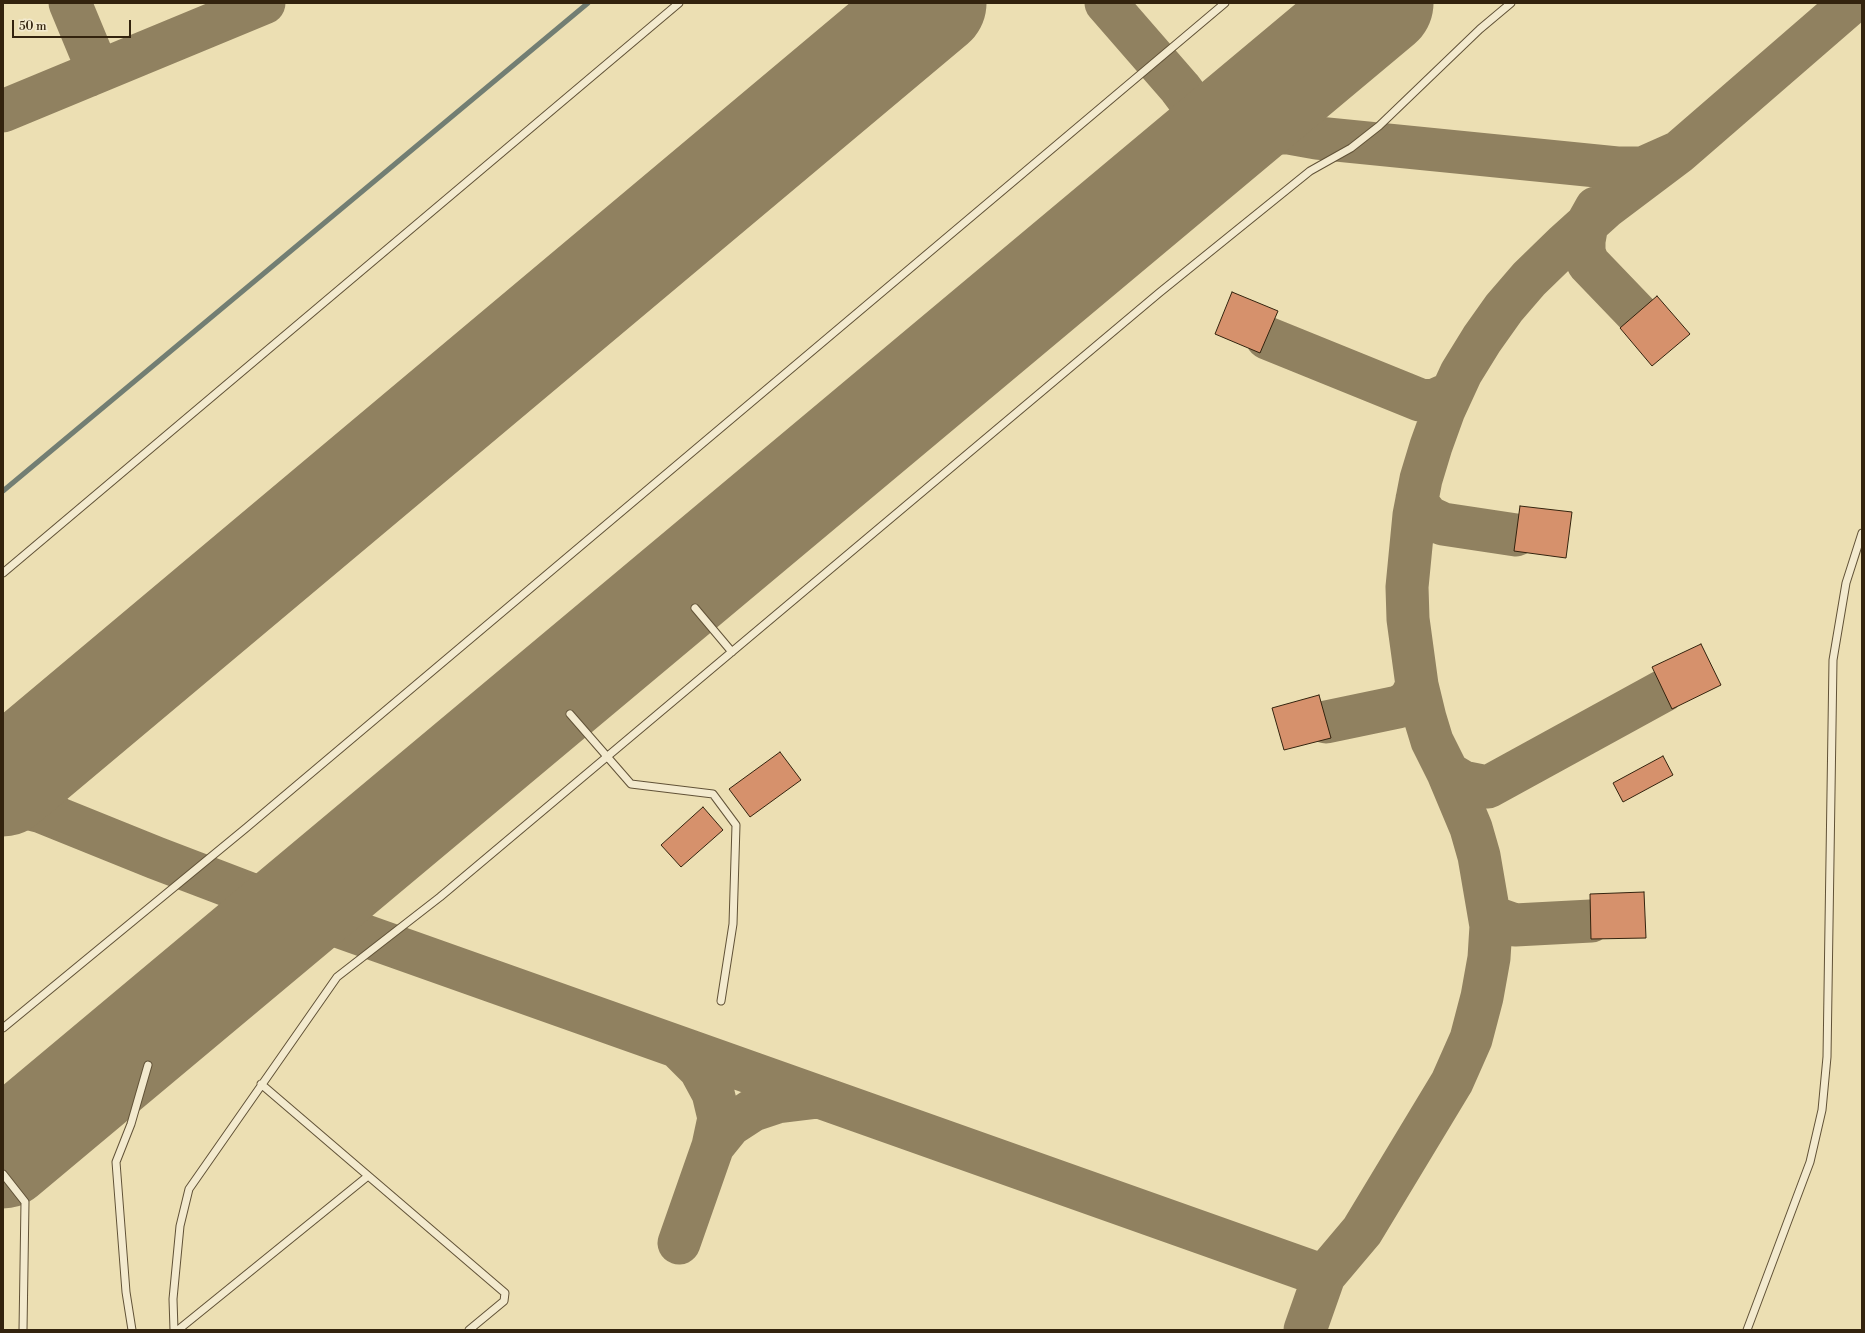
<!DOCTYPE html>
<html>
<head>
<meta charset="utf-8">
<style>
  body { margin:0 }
  #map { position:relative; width:1865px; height:1333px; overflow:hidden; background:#ecdfb3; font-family:"Libre Bodoni",serif }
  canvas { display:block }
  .frame { position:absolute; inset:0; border:4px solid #33230e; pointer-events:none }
  .scale { position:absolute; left:12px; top:20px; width:119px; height:18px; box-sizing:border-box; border:2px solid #33230e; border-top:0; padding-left:5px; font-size:12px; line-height:14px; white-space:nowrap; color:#33230e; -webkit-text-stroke:3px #f3eace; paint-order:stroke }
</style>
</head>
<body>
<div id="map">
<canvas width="1865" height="1333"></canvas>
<div class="frame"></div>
<div class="scale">50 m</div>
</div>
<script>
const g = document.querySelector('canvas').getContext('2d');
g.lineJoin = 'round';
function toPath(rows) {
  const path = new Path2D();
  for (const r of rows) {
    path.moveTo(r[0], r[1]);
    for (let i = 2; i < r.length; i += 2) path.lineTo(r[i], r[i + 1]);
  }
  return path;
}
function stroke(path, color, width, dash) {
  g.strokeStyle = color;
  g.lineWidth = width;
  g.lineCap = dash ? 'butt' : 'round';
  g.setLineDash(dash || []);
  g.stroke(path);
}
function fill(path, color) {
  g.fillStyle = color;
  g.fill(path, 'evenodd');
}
const stream = toPath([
  [3,491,588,3]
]);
const taxiway = toPath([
  [70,3,92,56,92,70,88,76],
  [1106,3,1180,88,1195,108,1198,124,1199,139,1194,159],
  [907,25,917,3],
  [1298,72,1295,89,1299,117,1308,131,1317,138,1617,168,1643,168,1679,152,1851,3],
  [3,111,264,3],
  [1209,146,1263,133,1289,133,1317,138],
  [1596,208,1587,224,1584,241,1584,252,1588,263,1637,314],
  [1267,338,1420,400,1433,401,1451,393],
  [1417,499,1421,508,1428,517,1443,524,1516,535],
  [1326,722,1398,707,1406,703,1412,696,1417,685],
  [43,749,35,766,34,777,35,787,46,809,57,818],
  [1448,773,1463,782,1488,787,1663,691],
  [3,802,42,812,156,858,295,911,1324,1276],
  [249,894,254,903,258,925,258,936,254,946],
  [1489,912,1498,919,1515,925,1591,921],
  [678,1047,700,1069,713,1093,719,1118,713,1146,679,1243],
  [713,1146,730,1125,753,1110,777,1102,818,1097],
  [1305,1330,1324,1276,1362,1231,1452,1082,1471,1039,1482,997,1489,958,1491,926,1479,856,1471,828,1448,773,1432,741,1425,718,1417,685,1408,619,1407,587,1414,515,1421,479,1431,446,1444,410,1461,373,1482,339,1504,308,1529,279,1565,244,1606,207,1679,152]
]);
const runway = toPath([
  [3,783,933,3],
  [3,1155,1380,3]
]);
const building = toPath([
  [1232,292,1278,311,1260,353,1215,334,1232,292],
  [1657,296,1690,334,1652,366,1620,328,1657,296],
  [1520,506,1572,512,1566,558,1514,551,1520,506],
  [1701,644,1721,685,1672,709,1652,667,1701,644],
  [1319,695,1331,738,1284,750,1272,708,1319,695],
  [780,752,801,780,750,817,729,789,780,752],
  [1663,756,1673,775,1623,802,1613,783,1663,756],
  [703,807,723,830,681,867,661,845,703,807],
  [1644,892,1646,938,1591,939,1590,894,1644,892]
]);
const lane = toPath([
  [3,573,679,3],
  [695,608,732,652],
  [570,714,631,784,713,794,736,825,733,924,721,1001],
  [3,1028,246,828,1225,3],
  [261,1084,505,1293,504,1301,469,1330],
  [3,1174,25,1202,23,1330],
  [132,1330,126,1292,116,1162,131,1124,148,1065],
  [174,1330,173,1299,180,1226,189,1189,337,977,440,897,1159,293,1310,171,1351,148,1379,126,1480,29,1511,3],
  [178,1330,368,1176],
  [1747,1330,1810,1162,1822,1110,1827,1057,1833,660,1846,583,1862,533]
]);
stroke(stream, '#727e73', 5);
stroke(taxiway, '#908160', 43);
stroke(runway, '#908160', 107);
fill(building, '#d6916c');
stroke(building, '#33230e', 1);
stroke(lane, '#615237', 9);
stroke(lane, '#f3eace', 7);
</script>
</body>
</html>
